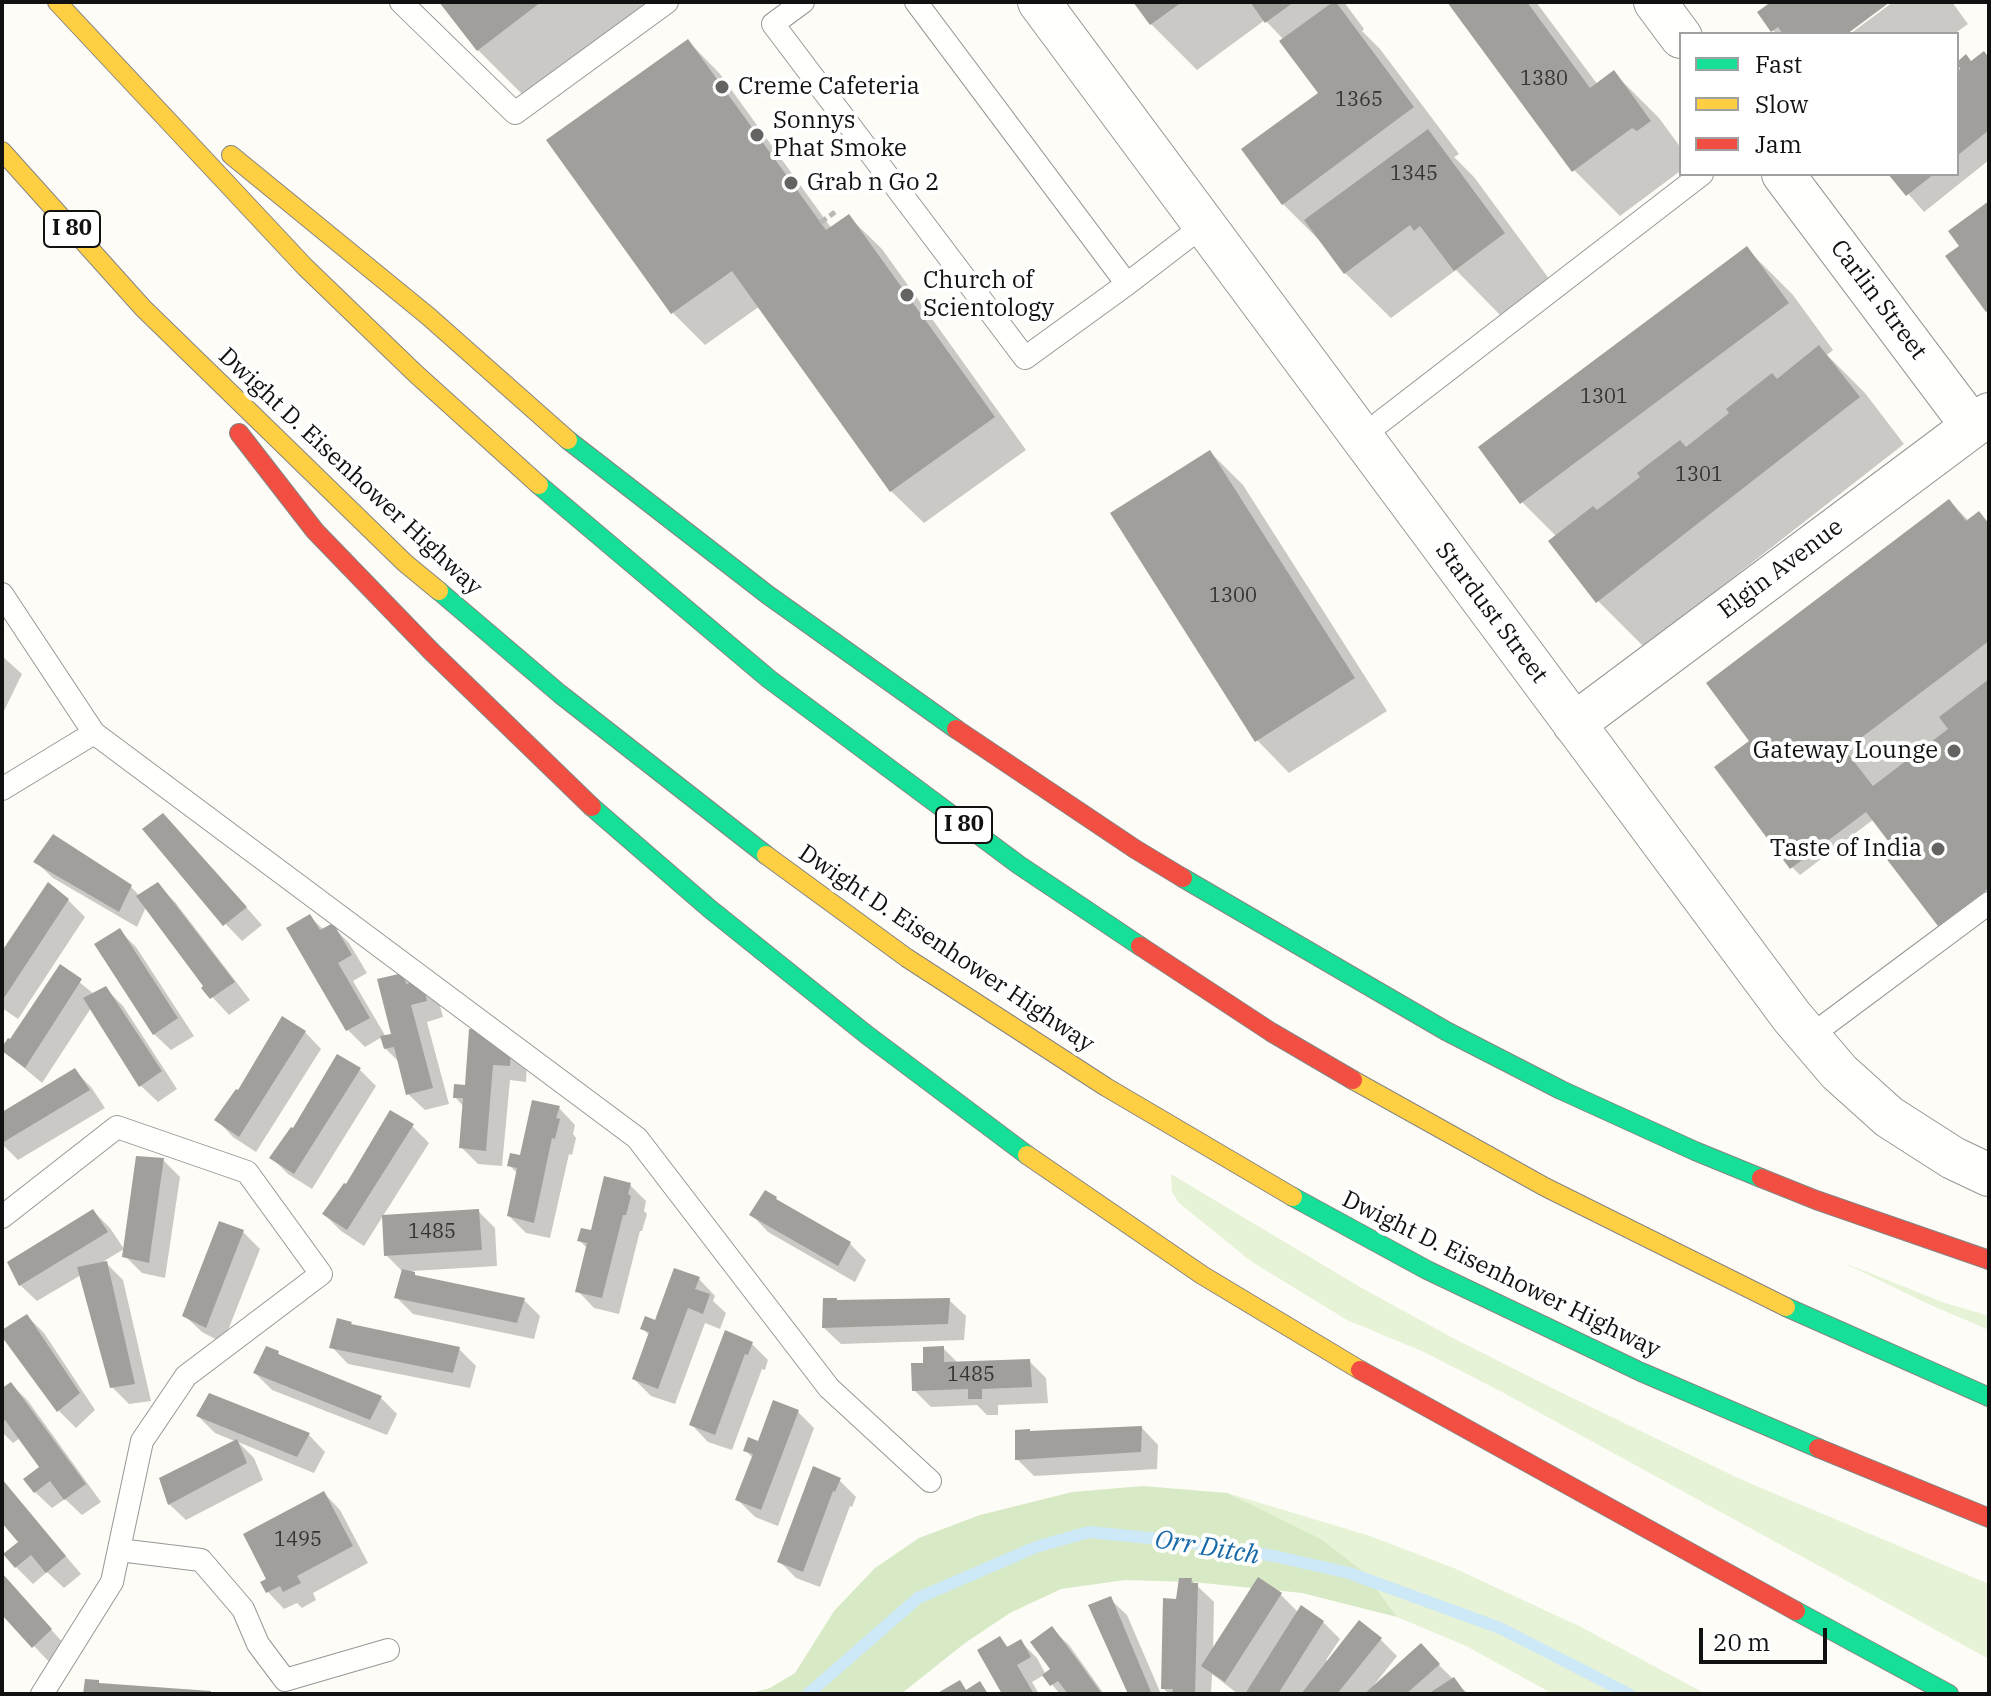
<!DOCTYPE html>
<html>
<head>
<meta charset="utf-8">
<style>
  body { margin:0 }
  #map { position:relative; width:1991px; height:1696px; overflow:hidden; background:#fdfcf7; font-family:"IBM Plex Serif",serif }
  canvas { display:block }
  .frame { position:absolute; inset:0; border:4px solid #111; pointer-events:none }
  .legend { position:absolute; left:1679px; top:32px; width:280px; height:144px; box-sizing:border-box; background:#fff; border:2px solid #a0a0a0; margin:0; padding:10px 14px; list-style:none; font-size:24px; color:#111 }
  .legend li { display:flex; align-items:center; gap:16px; height:40px }
  .legend b { width:40px; border:2px solid #a0a0a0 }
  .scale { position:absolute; left:1699px; top:1628px; width:128px; height:36px; box-sizing:border-box; border:4px solid #111; border-top:0; padding-left:10px; font-size:24px; line-height:28px; white-space:nowrap; color:#111; -webkit-text-stroke:6px #fff; paint-order:stroke }
</style>
</head>
<body>
<div id="map">
<canvas width="1991" height="1696"></canvas>
<div class="frame"></div>
<ul class="legend">
<li><b style="height:10px;background:#16e098"></b>Fast</li>
<li><b style="height:10px;background:#ffcf43"></b>Slow</li>
<li><b style="height:10px;background:#f24e42"></b>Jam</li>
</ul>
<div class="scale">20 m</div>
</div>
<script>
const g = document.querySelector('canvas').getContext('2d');
g.lineJoin = 'round';
function fill(path, color) {
  g.fillStyle = color;
  g.fill(path, 'evenodd');
}
function toPath(rows) {
  const path = new Path2D();
  for (const r of rows) {
    path.moveTo(r[0], r[1]);
    for (let i = 2; i < r.length; i += 2) path.lineTo(r[i], r[i + 1]);
  }
  return path;
}
function stroke(path, color, width, dash) {
  g.strokeStyle = color;
  g.lineWidth = width;
  g.lineCap = dash ? 'butt' : 'round';
  g.setLineDash(dash || []);
  g.stroke(path);
}
function write(font, color, halo, rows, align = 'center') {
  g.font = font + ' "IBM Plex Serif",serif';
  g.lineWidth = 8;
  g.setLineDash([]);
  g.textBaseline = 'middle';
  g.strokeStyle = halo;
  g.fillStyle = color;
  for (const [text, x, y, turn = 0] of rows) {
    g.save();
    g.translate(x, y);
    g.rotate((+turn || 0) * Math.PI / 180);
    g.textAlign = isNaN(turn) ? turn : align;
    if (halo) g.strokeText(text, 0, 0);
    g.fillText(text, 0, 0);
    g.restore();
  }
}
const green = toPath([
  [1171,1174,1360,1287,1451,1337,1556,1390,1740,1479,1989,1584,1989,1659,1500,1391,1424,1352,1347,1320,1252,1262,1179,1203,1172,1192],
  [1842,1262,1945,1303,1989,1316,1989,1330,1926,1303],
  [1227,1493,1370,1536,1456,1569,1581,1627,1706,1694,1553,1694,1466,1646,1397,1617,1365,1573]
]);
const forest = toPath([
  [1143,1486,1227,1493,1321,1539,1365,1573,1397,1617,1302,1593,1193,1582,1125,1580,1061,1589,1010,1613,965,1643,901,1694,748,1694,770,1688,795,1673,834,1611,875,1568,919,1538,980,1515,1072,1492]
]);
const shadow = toPath([
  [442,2,647,2,524,96,478,50],
  [1135,2,1344,2,1364,29,1362,31,1380,49,1459,154,1454,157,1474,177,1550,280,1501,316,1456,270,1391,318,1345,273,1326,247,1283,204,1320,94,1284,40,1265,20,1197,70,1151,24],
  [1449,2,1536,2,1598,85,1614,73,1659,118,1681,148,1681,174,1686,174,1684,176,1679,172,1620,216,1574,170],
  [1774,2,1887,2,1843,34,1776,34,1773,30],
  [1893,2,1952,2,1968,24,1954,34,1850,34],
  [688,41,720,74,832,229,849,217,882,249,1026,450,924,523,891,491,760,306,705,345,673,313],
  [1989,59,1989,160,1924,212,1891,174,1957,174,1957,73,1972,63],
  [1747,249,1793,295,1833,350,1827,355,1865,393,1904,444,1644,647,1598,601,1557,537,1522,502],
  [1210,452,1243,485,1387,711,1289,773,1257,740],
  [1949,501,1969,521,1979,514,1989,523,1989,901,1947,933,1885,853,1894,846,1874,819,1800,875,1792,867,1752,741],
  [2,656,22,674,2,715],
  [180,833,262,925,242,941,217,915],
  [36,862,131,887,140,896,158,885,175,902,250,1000,229,1015,204,988,206,986,146,907,137,927,53,878],
  [68,900,85,917,18,1019,2,1008,2,955],
  [310,917,324,930,332,926,349,943,367,973,353,981,386,1037,393,1035,402,975,412,985,438,999,443,1017,427,1022,449,1104,425,1110,408,1094,400,1063,385,1048,382,1037,365,1047,348,1030,289,929],
  [119,930,136,947,194,1036,171,1050,154,1034],
  [61,967,95,995,106,989,123,1006,177,1089,158,1102,141,1086,91,1008,42,1083,3,1050,11,1042],
  [471,1031,527,1064,526,1082,510,1080,502,1166,478,1164,461,1147,464,1107,455,1097,466,1087],
  [305,1032,321,1049,256,1152,233,1137,217,1120],
  [74,1070,91,1087,105,1108,18,1160,2,1144,2,1114],
  [360,1070,376,1086,312,1189,288,1174,272,1158,294,1130],
  [559,1108,575,1125,573,1134,576,1138,572,1155,569,1154,550,1238,526,1233,509,1216,518,1174,509,1165,522,1157],
  [412,1126,429,1143,364,1246,341,1231,324,1214,346,1187],
  [163,1160,180,1177,165,1278,142,1273,125,1256],
  [630,1185,646,1201,644,1211,647,1214,642,1231,640,1231,619,1314,594,1308,578,1291,588,1249,580,1241,592,1233],
  [776,1199,783,1205,850,1244,866,1260,855,1282,768,1232,752,1215],
  [93,1211,110,1228,124,1249,104,1261,123,1280,151,1401,129,1404,112,1387,81,1275,37,1301,20,1285],
  [478,1211,495,1228,497,1266,412,1271,418,1278,524,1300,540,1316,534,1339,413,1314,396,1297,403,1272,386,1255],
  [220,1224,243,1232,260,1249,223,1343,202,1332,185,1316],
  [699,1279,715,1296,713,1301,726,1313,720,1329,705,1323,675,1404,651,1396,634,1379,650,1336,643,1329,656,1322],
  [837,1300,839,1302,949,1300,966,1316,964,1340,841,1344,824,1328],
  [27,1316,44,1333,95,1410,76,1428,59,1411,2,1334],
  [351,1324,354,1327,459,1349,476,1366,470,1388,348,1364,332,1347],
  [752,1344,768,1360,765,1370,762,1369,732,1450,708,1442,692,1425],
  [943,1348,959,1364,1029,1361,1046,1378,1048,1403,998,1405,998,1415,987,1415,977,1405,931,1407,914,1390,926,1365],
  [278,1353,284,1359,381,1398,397,1414,387,1435,272,1390,255,1373],
  [11,1384,28,1401,101,1502,82,1515,65,1499,52,1508,35,1492,42,1467,20,1438,13,1443,2,1432,2,1391],
  [798,1412,814,1428,778,1526,755,1517,738,1500,753,1458,745,1450,759,1444],
  [198,1416,309,1435,325,1452,314,1473,238,1442,254,1458,263,1480,186,1520,169,1504,237,1442,215,1433],
  [1142,1428,1158,1445,1157,1469,1034,1476,1017,1459,1032,1433],
  [839,1480,856,1497,852,1507,850,1506,820,1587,796,1578,779,1561],
  [2,1481,81,1574,64,1588,47,1572,33,1584,16,1567,21,1542,2,1520],
  [324,1493,340,1510,368,1563,313,1593,316,1600,302,1608,297,1603,284,1609,268,1592,269,1580],
  [2,1576,67,1647,50,1663,2,1612],
  [1191,1580,1214,1602,1213,1652,1280,1594,1299,1613,1323,1622,1340,1639,1326,1660,1329,1662,1380,1639,1397,1656,1374,1685,1376,1686,1437,1663,1468,1694,1238,1694,1212,1674,1211,1694,1169,1694,1163,1688,1178,1601],
  [1110,1599,1127,1615,1161,1694,1130,1694],
  [1052,1629,1069,1645,1104,1694,1060,1694,1044,1675,1032,1682,1039,1694,1004,1694,1000,1639,1009,1648,1020,1641,1037,1658,1046,1675,1053,1669]
]);
const stream = toPath([
  [808,1694,918,1598,1036,1547,1089,1532,1180,1541,1274,1556,1349,1573,1500,1628,1629,1694]
]);
const building = toPath([
  [439,2,541,2,477,51],
  [1133,2,1182,2,1150,25],
  [1250,2,1294,2,1265,23],
  [1333,2,1336,2,1414,107,1282,205,1241,149,1318,93,1279,41],
  [1447,2,1527,2,1590,88,1614,70,1651,121,1637,131,1632,128,1572,172],
  [1771,2,1890,2,1847,34,1783,34,1778,27,1771,32,1757,12],
  [688,39,826,230,849,214,995,417,890,492,732,271,671,314,546,140],
  [1984,51,1989,58,1989,130,1957,156,1957,71,1960,69,1957,62,1966,54,1971,61],
  [1428,129,1505,233,1454,271,1420,226,1414,231,1410,225,1344,274,1304,220],
  [1888,174,1934,174,1906,196],
  [1989,201,1989,309,1986,312,1945,256,1959,246,1948,231],
  [1747,246,1789,303,1520,504,1478,447],
  [1819,345,1860,397,1596,603,1548,541,1593,506,1597,510,1640,477,1637,473,1680,440,1686,447,1729,413,1726,409,1772,373,1777,379],
  [1210,450,1355,678,1255,742,1110,513],
  [1949,499,1966,521,1979,511,1989,524,1989,641,1845,750,1873,786,1948,729,1939,717,1989,679,1989,888,1938,926,1882,853,1892,846,1866,812,1790,869,1714,767,1749,741,1706,683],
  [163,813,247,907,223,926,142,829],
  [53,834,132,885,119,912,33,862],
  [48,882,69,899,2,1001,2,951],
  [158,882,235,982,210,999,201,988,203,986,136,896],
  [310,914,320,930,333,923,352,955,338,963,370,1018,346,1031,286,928],
  [120,928,178,1018,153,1035,94,944],
  [60,964,82,979,25,1068,2,1051,2,1047,8,1038,10,1039],
  [403,973,406,984,422,980,427,1001,411,1005,433,1088,406,1095,394,1047,384,1049,380,1036,391,1034,377,979],
  [106,986,162,1071,139,1087,83,998],
  [282,1016,306,1031,239,1137,214,1120,236,1089,238,1090],
  [469,1029,497,1031,511,1045,510,1066,493,1065,486,1151,459,1148,463,1098,453,1098,454,1084,465,1085],
  [337,1054,361,1068,294,1174,269,1158,291,1127,293,1128],
  [75,1068,90,1090,2,1143,2,1112],
  [532,1100,560,1106,556,1118,560,1119,555,1139,552,1138,534,1223,507,1216,517,1168,507,1166,510,1153,520,1155],
  [390,1110,414,1124,347,1230,322,1214,344,1183,346,1184],
  [136,1156,164,1158,149,1263,122,1257],
  [604,1176,631,1183,628,1194,631,1196,626,1215,623,1215,602,1298,575,1292,587,1243,577,1241,581,1228,591,1230],
  [765,1190,777,1197,776,1199,851,1242,838,1266,749,1215],
  [93,1209,108,1232,19,1286,7,1262],
  [479,1209,482,1250,384,1256,382,1215],
  [219,1221,244,1230,206,1328,182,1316],
  [107,1261,135,1384,110,1388,77,1267],
  [674,1268,700,1277,695,1289,710,1294,703,1314,688,1308,658,1389,632,1379,649,1332,640,1329,645,1316,655,1320],
  [402,1269,415,1272,415,1275,525,1298,517,1323,394,1298],
  [823,1298,837,1298,837,1300,950,1298,948,1324,822,1328],
  [27,1314,80,1393,57,1412,2,1337,2,1330],
  [337,1318,352,1322,351,1324,460,1347,453,1373,329,1348],
  [725,1330,753,1342,748,1355,745,1354,715,1435,689,1425],
  [266,1346,279,1351,278,1354,382,1396,370,1420,253,1373],
  [944,1346,944,1362,1030,1359,1032,1387,982,1389,982,1399,968,1399,968,1389,912,1391,911,1363,923,1363,923,1347],
  [11,1382,86,1484,64,1500,50,1481,34,1493,23,1479,39,1467,5,1420,2,1422,2,1388],
  [209,1393,310,1433,297,1457,196,1416],
  [773,1400,799,1410,761,1510,735,1500,753,1454,743,1451,748,1437,758,1441],
  [1142,1426,1141,1452,1015,1460,1015,1430,1030,1429,1030,1431],
  [237,1439,247,1463,168,1505,159,1478],
  [813,1466,841,1478,835,1492,833,1491,803,1572,777,1562],
  [2,1479,66,1556,46,1573,31,1555,15,1568,3,1554,18,1542,2,1523],
  [324,1491,353,1546,297,1576,301,1583,283,1592,280,1586,266,1593,260,1582,266,1579,243,1534],
  [2,1573,52,1629,32,1648,2,1615],
  [1258,1577,1282,1593,1225,1682,1201,1666],
  [1179,1578,1192,1578,1191,1583,1198,1583,1195,1694,1172,1694,1173,1689,1161,1689,1163,1598,1176,1599],
  [1111,1596,1151,1692,1147,1694,1128,1694,1088,1605],
  [1301,1605,1324,1621,1278,1694,1245,1694],
  [1359,1620,1382,1638,1337,1694,1301,1694],
  [1052,1626,1079,1662,1102,1694,1068,1694,1058,1681,1050,1686,1042,1675,1050,1669,1030,1642],
  [1000,1636,1007,1647,1021,1639,1031,1657,1017,1665,1034,1694,1002,1694,977,1650],
  [1421,1643,1440,1664,1406,1694,1364,1694],
  [1454,1677,1466,1694,1428,1694],
  [85,1679,99,1680,99,1683,211,1691,211,1694,83,1694],
  [960,1680,966,1690,980,1681,988,1694,936,1694]
]);
const path = toPath([
  [820,223,835,212]
]);
const lane = toPath([
  [401,2,515,113,667,2],
  [803,2,773,24,1025,358,1127,284],
  [916,2,1127,284,1204,225],
  [1361,437,1702,174],
  [2,594,94,733,637,1138,829,1388,930,1481],
  [2,789,94,733],
  [1809,1037,1989,903],
  [2,1217,117,1127,247,1172,321,1274,186,1376,142,1441,112,1582,42,1694],
  [119,1550,201,1560,243,1609,258,1644,285,1680,388,1650]
]);
const street = toPath([
  [1039,2,1792,1017,1839,1072,1889,1117,1953,1158,1989,1175],
  [1655,2,1681,37],
  [1783,174,1972,426],
  [1574,724,1989,414]
]);
const fast = toPath([
  [568,440,768,595,956,729],
  [539,485,769,679,1019,865,1140,946],
  [439,591,560,694,766,855],
  [592,807,710,909,867,1035,1027,1155],
  [1183,878,1446,1031,1561,1090,1695,1151,1761,1178],
  [1293,1197,1427,1270,1641,1372,1818,1448],
  [1786,1307,1989,1397],
  [1796,1611,1949,1694]
]);
const slow = toPath([
  [57,2,305,267,416,374,539,485],
  [2,151,143,308,405,563,439,591],
  [231,155,428,316,568,440],
  [766,855,907,958,1106,1087,1293,1197],
  [1353,1080,1545,1187,1786,1307],
  [1027,1155,1202,1275,1360,1370]
]);
const jam = toPath([
  [239,433,315,531,432,652,592,807],
  [956,729,1135,849,1183,878],
  [1140,946,1271,1032,1353,1080],
  [1761,1178,1816,1200,1989,1260],
  [1360,1370,1796,1611],
  [1818,1448,1989,1518]
]);
const markers = [
  [722,87,8,"#646362"],
  [757,135,8,"#646362"],
  [791,183,8,"#646362"],
  [907,295,8,"#646362"],
  [1954,751,8,"#646362"],
  [1938,849,8,"#646362"]
];
const numberNames = [
  ["1380",1544,79],
  ["1365",1359,100],
  ["1345",1414,174],
  ["1301",1604,397],
  ["1301",1699,475],
  ["1300",1233,596],
  ["1485",432,1232],
  ["1485",971,1375],
  ["1495",298,1540]
];
const shields = [
  [72,229,56],
  [964,825,56]
];
const shieldNames = [
  ["I 80",72,229],
  ["I 80",964,825]
];
const poiNames = [
  ["Creme Cafeteria",738,87],
  ["Sonnys",773,121],
  ["Phat Smoke",773,149],
  ["Grab n Go 2",807,183],
  ["Church of",923,281],
  ["Scientology",923,309],
  ["Gateway Lounge",1938,751,"right"],
  ["Taste of India",1922,849,"right"]
];
const streetNames = [
  ["Carlin Street",1878,300,53],
  ["Dwight D. Eisenhower Highway",350,472,43],
  ["Elgin Avenue",1781,569,-37],
  ["Stardust Street",1491,613,53],
  ["Dwight D. Eisenhower Highway",946,949,34],
  ["Dwight D. Eisenhower Highway",1501,1275,26]
];
const waterNames = [
  ["Orr Ditch",1207,1548,9]
];
fill(green, '#e7f3d7');
fill(forest, '#d8eac5');
fill(shadow, '#0003');
stroke(stream, '#cde8f7', 12);
fill(building, '#a19f9c');
stroke(lane, '#979795', 24);
stroke(street, '#979795', 44);
stroke(fast, '#858482', 20);
stroke(slow, '#858482', 20);
stroke(jam, '#858482', 20);
stroke(path, '#b9b9b8', 5, [8, 4]);
stroke(lane, '#fffffe', 22);
stroke(street, '#fffffe', 42);
stroke(fast, '#16e098', 18);
stroke(slow, '#ffcf43', 18);
stroke(jam, '#f24e42', 18);
for (const [x, y, r, color] of markers) {
  const dot = new Path2D();
  dot.arc(x, y, r, 0, 2 * Math.PI);
  g.fillStyle = color;
  g.fill(dot);
  stroke(dot, '#fff', 3);
}
write('20px', '#353434', null, numberNames);
for (const [x, y, w] of shields) {
  const box = new Path2D();
  box.roundRect(x - w / 2, y - 18, w, 36, 6);
  g.fillStyle = '#fff';
  g.fill(box);
  stroke(box, '#111', 2);
}
write('bold 22px', '#111', null, shieldNames);
write('24px', '#111', '#fff', poiNames, 'left');
write('24px', '#111', '#fff', streetNames);
write('italic 26px', '#1768a6', '#fff', waterNames);
</script>
</body>
</html>
